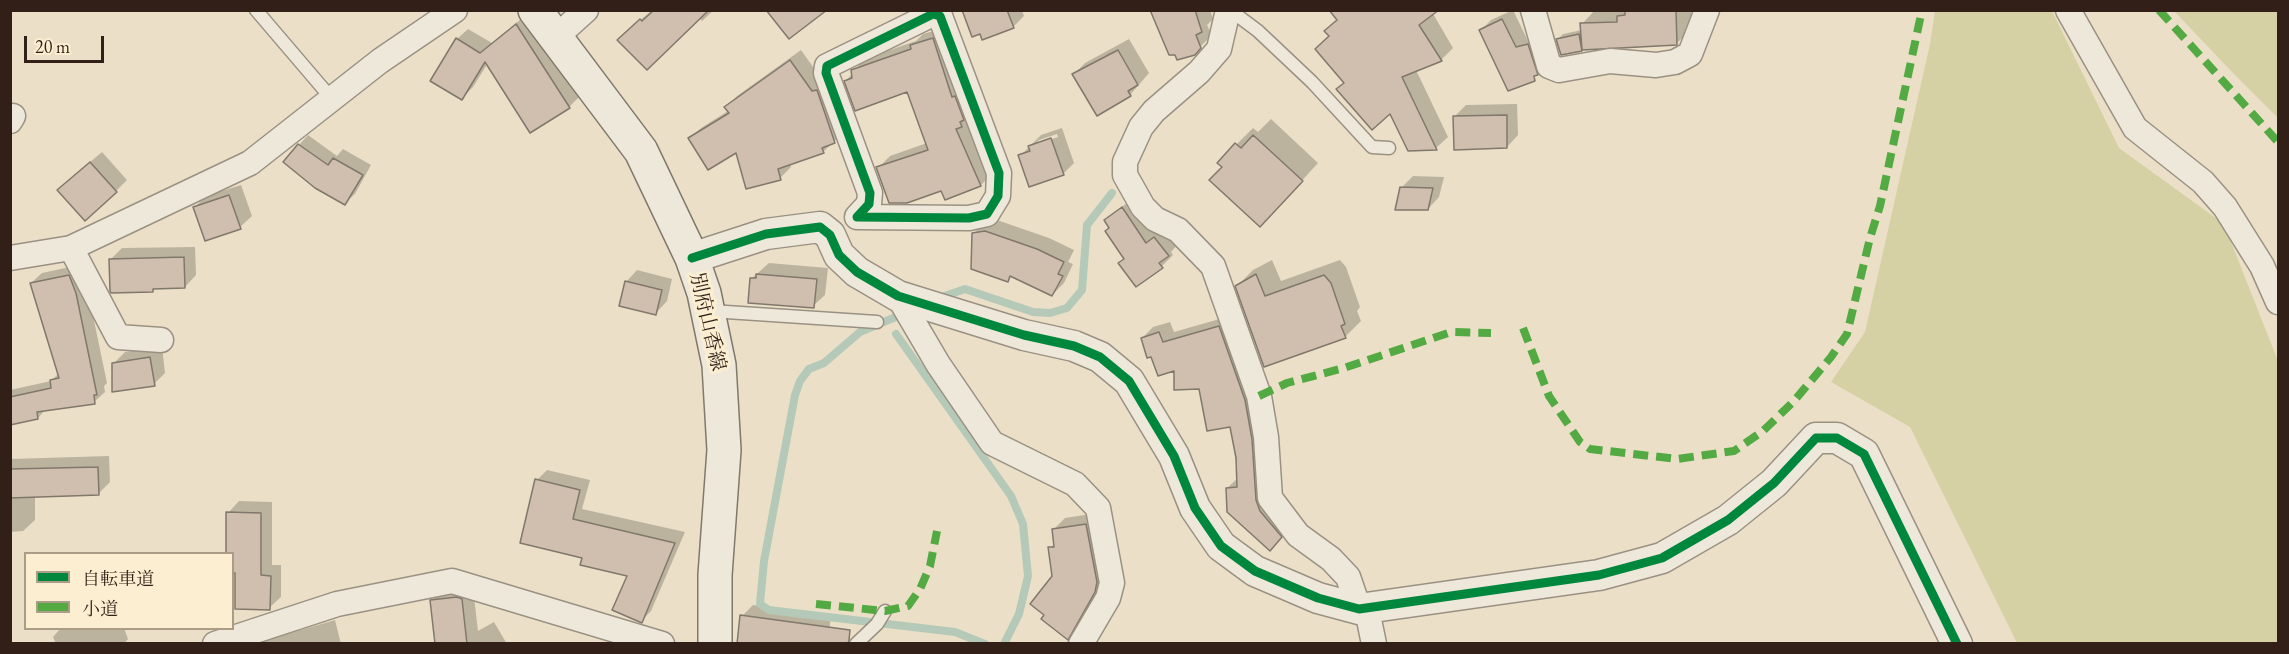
<!DOCTYPE html>
<html>
<head>
<meta charset="utf-8">
<style>
  body { margin:0 }
  #map { position:relative; width:2289px; height:654px; overflow:hidden; background:#ebe0c7; font-family:"EB Garamond","Noto Serif JP",serif }
  canvas { display:block }
  .frame { position:absolute; inset:0; border:12px solid #311f18; pointer-events:none }
  .legend { position:absolute; left:24px; top:552px; width:210px; height:78px; box-sizing:border-box; background:#fcefd1; border:2px solid #ab9c87; margin:0; padding:8px 10px; list-style:none; font-size:18px; color:#311f18 }
  .legend li { display:flex; align-items:center; gap:12px; height:30px }
  .legend b { width:30px; border:2px solid #ab9c87 }
  .scale { position:absolute; left:24px; top:36px; width:80px; height:27px; box-sizing:border-box; border:3px solid #311f18; border-top:0; padding-left:8px; font-size:18px; line-height:21px; white-space:nowrap; color:#311f18; -webkit-text-stroke:4px #fcefd1; paint-order:stroke }
</style>
</head>
<body>
<div id="map">
<canvas width="2289" height="654"></canvas>
<div class="frame"></div>
<ul class="legend">
<li><b style="height:8px;background:#00873e"></b>自転車道</li>
<li><b style="height:8px;background:#54aa42"></b>小道</li>
</ul>
<div class="scale">20 m</div>
</div>
<script>
const g = document.querySelector('canvas').getContext('2d');
g.lineJoin = 'round';
function fill(path, color) {
  g.fillStyle = color;
  g.fill(path, 'evenodd');
}
function toPath(rows) {
  const path = new Path2D();
  for (const r of rows) {
    path.moveTo(r[0], r[1]);
    for (let i = 2; i < r.length; i += 2) path.lineTo(r[i], r[i + 1]);
  }
  return path;
}
function stroke(path, color, width, dash) {
  g.strokeStyle = color;
  g.lineWidth = width;
  g.lineCap = dash ? 'butt' : 'round';
  g.setLineDash(dash || []);
  g.stroke(path);
}
function write(font, color, halo, rows, align = 'center') {
  g.font = font + ' "EB Garamond","Noto Serif JP",serif';
  g.lineWidth = 6;
  g.setLineDash([]);
  g.textBaseline = 'middle';
  g.strokeStyle = halo;
  g.fillStyle = color;
  for (const [text, x, y, turn = 0] of rows) {
    g.save();
    g.translate(x, y);
    g.rotate((+turn || 0) * Math.PI / 180);
    g.textAlign = isNaN(turn) ? turn : align;
    if (halo) g.strokeText(text, 0, 0);
    g.fillText(text, 0, 0);
    g.restore();
  }
}
const green = toPath([
  [1935,11,2052,11,2119,148,2224,224,2278,361,2278,643,2017,643,1910,427,1831,382,1865,332,1930,44],
  [2174,11,2278,11,2278,118,2234,74]
]);
const shadow = toPath([
  [652,10,714,10,702,21,699,18,630,29],
  [966,10,1022,10,1024,16,1013,27],
  [1152,10,1210,10,1213,19,1207,25,1212,35,1194,53],
  [1513,10,1542,70,1531,80,1481,30,1491,20],
  [1595,10,1691,10,1692,28,1677,43,1581,50,1558,39,1563,34,1582,30,1582,24],
  [1432,12,1453,48,1441,60,1416,70,1448,137,1436,148,1391,112,1338,89],
  [527,14,580,96,569,107,488,63,473,87,462,98,457,39,468,29,492,43],
  [944,28,992,174,981,185,945,198,942,189,878,168,890,156,927,143,908,90,846,81,864,59,916,41,923,34],
  [1129,39,1149,73,1130,95,1074,74,1085,63],
  [801,50,823,81,845,131,823,152,790,163,791,167,780,178,736,151,690,139,701,128,728,111,726,107,737,96],
  [1517,104,1518,135,1507,147,1455,116,1466,105],
  [1271,119,1318,163,1276,209,1219,162,1253,128,1258,132],
  [1062,128,1074,163,1063,174,1020,156,1041,135],
  [1057,134,1058,137,1034,145,1039,140],
  [308,135,337,156,343,149,371,165,355,194,345,203,299,145],
  [102,152,127,180,116,191,70,179],
  [1413,176,1444,177,1439,197,1428,209,1401,188],
  [241,185,252,216,240,227,195,207,206,196],
  [1134,197,1179,243,1171,252,1173,255,1162,266,1136,285,1106,220],
  [997,220,1049,238,1074,250,1068,262,1073,264,1064,283,1052,295,1013,275,1007,281,973,234,985,222],
  [195,247,196,275,185,287,155,288,152,291,110,260,122,248],
  [1272,260,1281,281,1340,260,1346,267,1360,307,1357,311,1361,321,1345,337,1237,286,1253,270],
  [769,263,828,268,825,295,813,306,751,279],
  [79,265,86,282,107,383,104,386,105,392,94,402,46,409,38,418,10,423,10,390,51,381,59,373,31,283,42,273],
  [637,270,672,279,667,301,656,313,626,282],
  [1230,316,1266,488,1292,526,1281,538,1227,488,1238,478,1231,425,1200,388,1142,338,1153,327,1170,322,1174,332],
  [162,347,165,373,154,384,113,364,125,352],
  [109,456,110,482,99,493,35,496,35,520,23,531,10,532,10,459],
  [547,470,590,480,582,509,685,532,651,611,641,621,629,575,583,557,537,480],
  [239,501,272,502,272,565,281,565,281,597,269,608,237,571,228,513],
  [1097,513,1106,580,1079,626,1068,638,1046,615,1054,576,1050,548,1055,543,1053,530,1065,518],
  [473,588,478,631,494,622,507,644,447,644,432,600,443,589],
  [753,605,831,615,828,643,742,616],
  [335,620,341,644,253,644],
  [61,628,124,628,128,639,124,644,56,644,53,637]
]);
const stream = toPath([
  [936,299,965,289,1033,312,1050,313,1067,308,1082,290,1087,225,1112,193],
  [905,313,860,332,824,363,809,369,800,381,795,395,764,561,760,604,769,610,955,632,985,644],
  [896,334,1011,496,1023,524,1028,576,1019,614,1004,644]
]);
const building = toPath([
  [654,10,709,10,647,70,617,40,640,19,642,21,654,10],
  [766,10,827,10,789,39,766,10],
  [962,10,1007,10,1014,28,982,40,980,34,972,37,962,10],
  [1150,10,1195,10,1202,32,1196,35,1201,48,1195,55,1177,60,1175,55,1169,55,1150,10],
  [1329,10,1439,10,1419,25,1442,61,1402,77,1437,150,1408,151,1390,114,1372,130,1336,89,1344,83,1315,49,1329,36,1324,31,1337,20,1329,10],
  [1625,10,1676,10,1677,45,1582,50,1580,23,1617,22,1617,16,1625,15,1625,10],
  [1502,19,1516,47,1528,44,1538,75,1534,76,1535,81,1508,91,1479,30,1502,19],
  [516,24,570,108,530,133,485,62,462,100,430,81,456,38,480,53,516,24],
  [1579,34,1582,51,1561,55,1556,39,1579,34],
  [933,38,952,97,955,96,964,120,960,122,962,127,956,129,981,186,945,200,941,191,907,203,889,203,876,167,928,150,907,92,855,111,844,81,852,78,851,70,911,49,910,45,933,38],
  [1118,50,1138,85,1128,91,1131,96,1097,116,1072,74,1118,50],
  [790,60,812,91,817,90,835,143,822,148,824,153,778,169,781,180,746,189,736,153,708,170,688,138,729,113,724,107,790,60],
  [1507,115,1507,148,1454,150,1453,116,1507,115],
  [1253,135,1303,181,1260,227,1209,180,1222,167,1217,163,1235,143,1241,148,1253,135],
  [1051,138,1064,175,1029,187,1018,155,1030,151,1028,146,1051,138],
  [298,144,328,165,333,158,363,175,345,205,315,188,283,162,298,144],
  [90,162,117,192,85,221,57,190,90,162],
  [1400,187,1433,188,1428,210,1395,210,1400,187],
  [229,195,241,229,205,241,193,207,229,195],
  [1122,207,1146,243,1154,237,1169,256,1159,263,1163,268,1136,287,1118,263,1124,259,1105,231,1109,228,1104,220,1122,207],
  [985,231,1037,249,1064,262,1058,274,1063,276,1052,296,1010,276,1008,282,971,269,972,233,985,231],
  [184,257,185,288,153,289,153,292,111,293,110,291,109,259,184,257],
  [756,274,817,279,814,308,748,303,750,278,756,278,756,274],
  [1256,274,1265,296,1324,275,1331,283,1345,324,1341,326,1346,338,1264,367,1235,286,1256,274],
  [69,275,76,293,97,395,94,395,95,404,37,412,38,419,10,425,10,397,51,388,50,380,59,378,30,283,69,275],
  [625,281,662,290,656,315,619,306,625,281],
  [1219,326,1245,400,1252,439,1256,500,1260,511,1282,537,1270,551,1227,512,1226,488,1237,487,1236,458,1230,427,1207,431,1199,389,1174,390,1174,371,1158,376,1151,357,1147,358,1141,338,1159,332,1163,342,1219,326],
  [150,357,155,386,112,392,112,363,150,357],
  [98,467,99,495,10,498,10,469,98,467],
  [535,479,580,490,573,519,675,543,642,623,612,610,627,576,580,565,582,558,520,543,535,479],
  [226,512,261,513,261,575,271,576,270,610,235,609,235,573,232,573,232,554,226,554,226,512],
  [1086,524,1097,582,1095,592,1068,640,1041,619,1044,615,1030,604,1052,576,1048,547,1054,547,1052,529,1086,524],
  [457,597,462,599,467,644,435,644,430,600,457,597],
  [740,615,850,630,849,640,848,644,737,644,740,615]
]);
const service = toPath([
  [256,10,332,99],
  [1230,10,1258,31,1312,82,1372,147,1389,148],
  [711,311,877,322],
  [856,644,877,624,885,611]
]);
const minor = toPath([
  [1228,10,1219,49,1199,72,1154,111,1141,127,1125,162,1125,175,1143,207,1155,219,1178,230,1213,266,1259,396,1266,437,1270,498,1298,535,1331,559,1348,577,1359,609],
  [1533,10,1549,66,1559,70,1610,61,1656,65,1675,62,1690,54,1707,10],
  [2068,10,2135,128,2203,182,2225,207,2262,266,2278,302],
  [933,14,940,16,999,173,998,196,987,214,969,218,857,217,869,204,870,193,826,73,827,66,933,14],
  [555,38,586,10],
  [10,121,13,116],
  [71,248,118,337,161,340],
  [10,258,71,248,250,163,380,61,455,10],
  [898,296,938,364,992,443,1075,484,1098,508,1112,583,1108,598,1081,644],
  [1367,610,1374,644],
  [215,644,337,604,452,581,662,644]
]);
const tertiary = toPath([
  [692,258,766,234,820,227,830,235,839,255,857,272,898,296,1024,335,1074,346,1100,357,1129,381,1174,456,1195,508,1221,546,1255,571,1318,598,1359,609,1599,575,1662,558,1728,520,1774,483,1816,438,1837,438,1864,454,1957,644]
]);
const secondary = toPath([
  [535,10,641,151,692,258,704,293,719,365,724,450,715,575,715,644]
]);
const quiet = toPath([
  [2159,10,2278,142],
  [1523,328,1549,396,1580,442,1590,449,1677,459,1734,451,1763,431,1794,401,1831,357,1847,334,1870,238,1880,206,1922,10],
  [1259,396,1287,383,1344,368,1451,332,1491,333],
  [816,604,885,611,908,606,920,589,930,566,937,531]
]);
const cycleway = toPath([
  [933,14,940,16,999,173,998,196,987,214,969,218,857,217,869,204,870,193,826,73,827,66,933,14],
  [692,258,766,234,820,227,830,235,839,255,857,272,898,296,1024,335,1074,346,1100,357,1129,381,1174,456,1195,508,1221,546,1255,571,1318,598,1359,609,1599,575,1662,558,1728,520,1774,483,1816,438,1837,438,1864,454,1957,644]
]);
const streetNames = [
  ["別府山香線",707,322,77]
];
fill(green, '#d6d0a5');
fill(shadow, '#0003');
stroke(stream, '#b5c9b8', 8);
fill(building, '#d0beae');
stroke(building, '#80786b', 1.5);
stroke(service, '#9a9183', 15);
stroke(minor, '#9a9183', 27);
stroke(tertiary, '#9a9183', 33);
stroke(secondary, '#80786b', 36);
stroke(service, '#eee8db', 12);
stroke(minor, '#eee8db', 24);
stroke(tertiary, '#eee8db', 30);
stroke(secondary, '#eee8db', 33);
stroke(quiet, '#54aa42', 8, [15, 8]);
stroke(cycleway, '#00873e', 9);
write('20px', '#311f18', '#fcefd1', streetNames);
</script>
</body>
</html>
